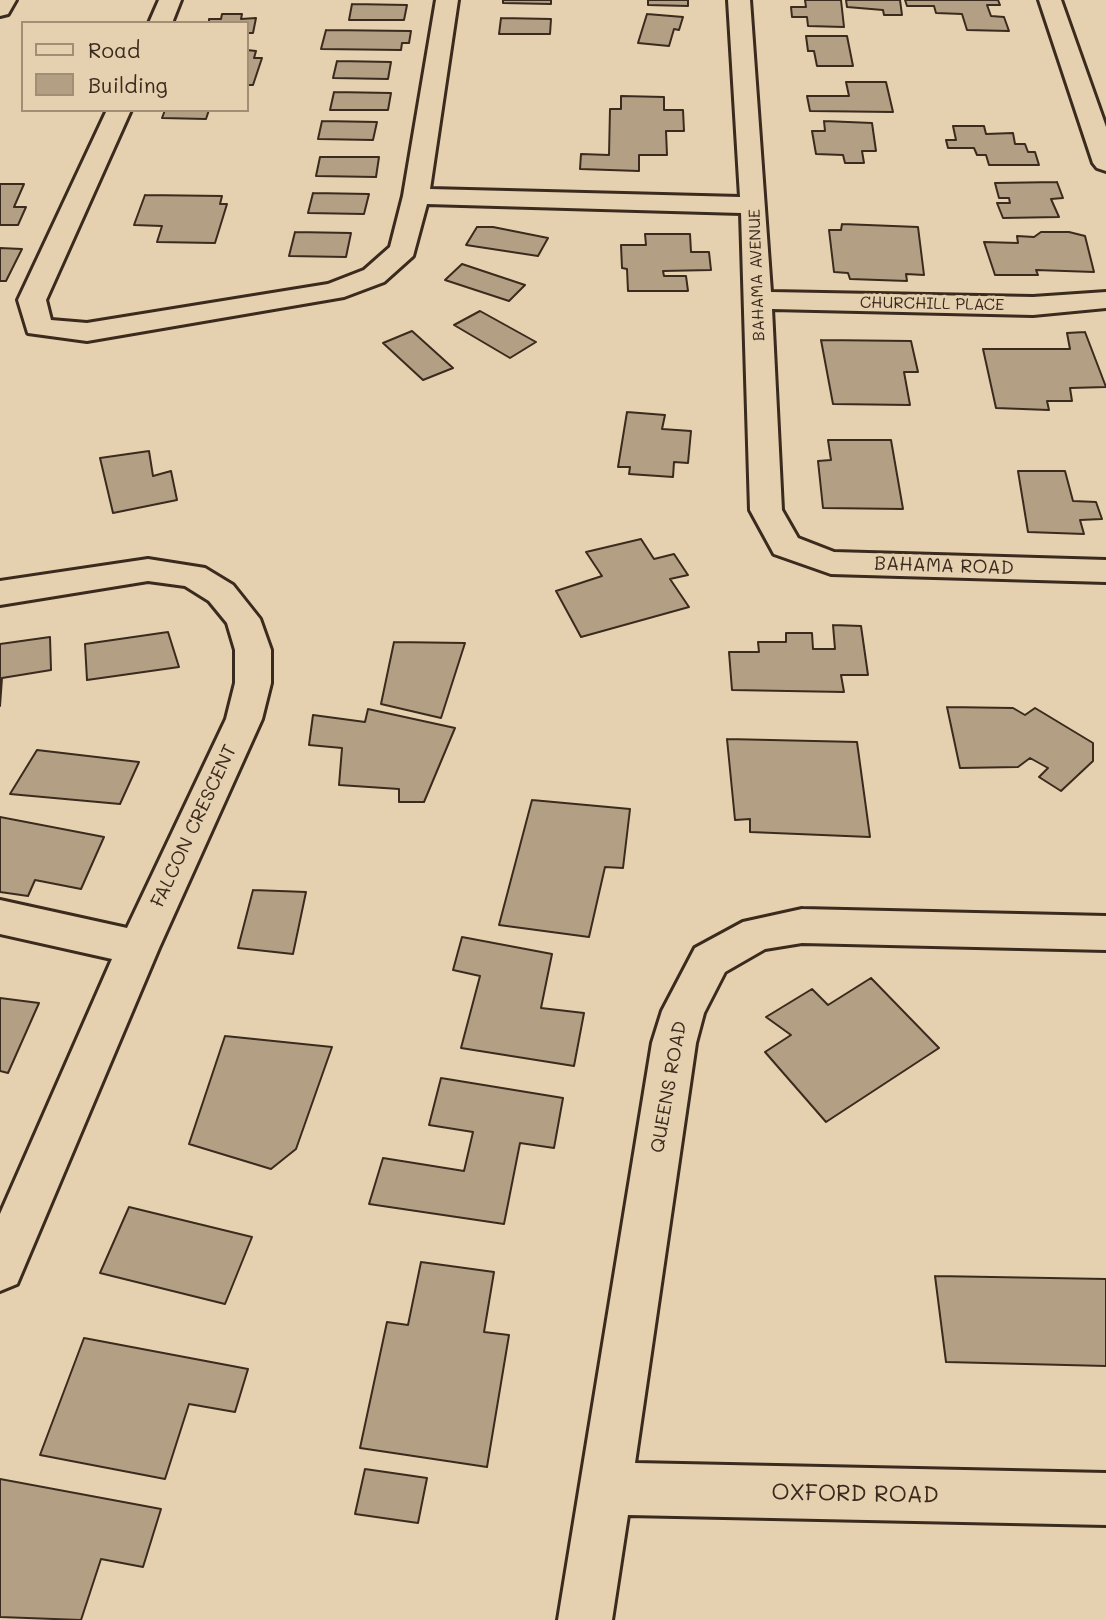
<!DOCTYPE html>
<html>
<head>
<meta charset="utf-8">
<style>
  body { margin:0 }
  #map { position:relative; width:1106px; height:1620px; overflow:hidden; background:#e5d1af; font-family:Mali,sans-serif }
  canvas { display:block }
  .legend { position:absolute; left:21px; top:21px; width:228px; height:91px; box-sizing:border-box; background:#e5d1af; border:2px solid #a18e75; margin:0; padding:9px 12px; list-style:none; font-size:21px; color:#3b2a1e }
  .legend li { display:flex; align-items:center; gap:14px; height:35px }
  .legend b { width:35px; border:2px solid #a18e75 }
</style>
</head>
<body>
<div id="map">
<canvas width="1106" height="1620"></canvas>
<ul class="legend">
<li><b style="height:9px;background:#e5d1af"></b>Road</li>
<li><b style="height:19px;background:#b3a084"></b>Building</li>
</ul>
</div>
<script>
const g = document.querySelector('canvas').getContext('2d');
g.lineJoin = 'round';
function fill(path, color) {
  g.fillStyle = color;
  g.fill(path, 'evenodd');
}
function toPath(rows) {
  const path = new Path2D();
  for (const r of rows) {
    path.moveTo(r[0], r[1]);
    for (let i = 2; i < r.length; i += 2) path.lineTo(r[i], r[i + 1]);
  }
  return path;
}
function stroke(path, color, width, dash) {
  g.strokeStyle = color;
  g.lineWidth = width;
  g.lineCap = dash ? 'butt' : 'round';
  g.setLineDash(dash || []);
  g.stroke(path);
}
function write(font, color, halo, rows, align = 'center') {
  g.font = font + ' Mali,sans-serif';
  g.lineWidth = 6;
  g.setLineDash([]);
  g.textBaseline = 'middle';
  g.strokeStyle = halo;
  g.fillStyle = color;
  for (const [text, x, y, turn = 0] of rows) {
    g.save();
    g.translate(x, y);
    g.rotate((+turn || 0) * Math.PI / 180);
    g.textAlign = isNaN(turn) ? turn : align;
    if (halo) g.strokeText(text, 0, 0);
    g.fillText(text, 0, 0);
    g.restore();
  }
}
const building = toPath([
  [503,0,551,0,551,4,503,3,503,0],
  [648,0,688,0,688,6,648,5,648,0],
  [805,0,841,0,844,27,808,26,807,17,792,17,791,7,806,7,805,0],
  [846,0,900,0,902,15,884,15,883,10,847,7,846,0],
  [905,0,998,0,1000,5,987,5,991,16,1004,17,1009,31,967,30,962,14,936,13,934,6,907,6,905,0],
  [352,4,407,5,404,20,349,20,352,4],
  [222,14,242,14,241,19,256,18,253,33,247,33,247,23,209,23,209,19,221,19,222,14],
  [647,14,683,17,679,30,674,29,669,46,638,43,647,14],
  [501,18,551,19,550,34,499,34,501,18],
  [326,30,411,31,409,43,402,43,401,50,321,49,326,30],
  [806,36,847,36,853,66,817,66,814,51,808,51,806,36],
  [247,50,256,51,254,58,262,58,253,85,247,85,247,50],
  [337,61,391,62,388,79,333,78,337,61],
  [846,82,886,82,893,112,810,111,807,96,849,96,846,82],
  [334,92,391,93,388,110,330,110,334,92],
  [621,96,664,97,664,110,683,110,684,131,666,131,667,155,639,155,639,171,580,169,581,154,609,155,610,109,621,109,621,96],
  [165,110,209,110,206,119,162,118,165,110],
  [322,121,377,122,373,140,318,139,322,121],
  [824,121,872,123,876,151,862,151,864,163,845,163,843,155,816,154,812,131,825,131,824,121],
  [953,126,984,126,986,134,1013,133,1015,144,1025,144,1028,152,1035,152,1039,165,989,165,986,155,977,155,974,148,948,148,946,140,956,140,953,126],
  [320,157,379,157,376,177,316,176,320,157],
  [1057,182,1063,198,1051,199,1059,217,1003,218,997,203,1010,203,1009,198,999,198,995,183,1057,182],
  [0,184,24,184,14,207,26,207,18,225,0,225,0,184],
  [313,193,369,194,364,214,308,213,313,193],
  [145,195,222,196,220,204,227,204,215,243,157,242,162,226,134,225,145,195],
  [842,224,918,227,924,275,906,274,907,281,850,279,848,273,834,272,829,230,841,230,842,224],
  [477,227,493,227,548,238,538,256,466,245,477,227],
  [295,232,351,233,346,257,289,256,295,232],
  [1041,232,1069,232,1085,236,1094,272,1036,270,1038,275,995,275,984,242,1018,243,1017,236,1034,237,1041,232],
  [645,234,690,234,691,252,709,252,711,270,663,271,664,276,686,276,688,291,628,291,627,269,622,268,621,245,646,245,645,234],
  [0,248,22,249,6,281,0,281,0,248],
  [462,264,525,285,509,301,445,280,462,264],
  [480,311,536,342,510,358,454,325,480,311],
  [412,331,453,368,423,380,383,343,412,331],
  [1085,332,1106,387,1070,388,1072,401,1047,401,1049,410,996,408,983,349,1070,349,1067,333,1085,332],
  [821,340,911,341,918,372,904,372,910,405,833,404,821,340],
  [627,412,665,415,662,429,691,431,688,463,674,462,673,477,629,474,630,467,618,467,627,412],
  [828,440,891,440,903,509,823,508,818,461,831,460,828,440],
  [149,451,153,476,171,471,177,500,113,513,100,458,149,451],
  [1018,471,1065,471,1073,501,1096,502,1102,519,1080,520,1084,534,1028,532,1018,471],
  [641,539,654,559,674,554,688,575,670,579,689,607,581,637,556,591,602,576,586,552,641,539],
  [833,625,861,626,868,675,841,675,844,692,732,690,729,652,759,652,758,642,786,642,786,633,812,633,813,649,835,649,833,625],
  [168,632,179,667,87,680,85,644,168,632],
  [50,637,51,670,2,678,0,706,0,644,50,637],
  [394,642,465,643,441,718,381,704,394,642],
  [947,707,1013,708,1025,715,1035,708,1093,743,1093,761,1061,791,1039,777,1048,768,1030,758,1018,767,960,768,947,707],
  [368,709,455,728,424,802,399,802,399,789,339,785,342,748,309,745,313,715,365,722,368,709],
  [727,739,857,742,870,837,750,832,750,819,735,820,727,739],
  [37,750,139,762,120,804,10,794,37,750],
  [532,800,630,809,623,868,605,867,589,937,499,925,532,800],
  [0,817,104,837,81,889,35,880,28,896,0,892,0,817],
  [253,890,306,892,293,954,238,948,253,890],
  [462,937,552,954,541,1008,584,1013,574,1066,461,1048,480,976,453,970,462,937],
  [871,978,939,1048,826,1122,765,1052,791,1035,766,1017,812,989,828,1005,871,978],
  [0,998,39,1003,8,1073,0,1071,0,998],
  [225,1036,332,1047,296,1149,271,1169,189,1144,225,1036],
  [441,1078,563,1098,554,1148,520,1143,504,1224,369,1204,383,1158,464,1171,473,1132,429,1125,441,1078],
  [129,1207,252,1237,225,1304,100,1273,129,1207],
  [421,1262,494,1272,484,1332,509,1335,487,1467,360,1448,387,1322,408,1325,421,1262],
  [935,1276,1106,1279,1106,1366,946,1362,935,1276],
  [84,1338,248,1369,235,1412,189,1404,165,1479,40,1455,84,1338],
  [365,1469,427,1478,418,1523,355,1514,365,1469],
  [0,1479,161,1509,143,1567,101,1559,81,1620,0,1617,0,1479]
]);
const street = toPath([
  [0,0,16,0,8,14,0,16,0,0],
  [159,0,181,0,172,23,149,23,159,0],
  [436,0,458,0,430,189,740,197,728,0,750,0,771,292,1033,297,1106,292,1106,308,1033,315,772,309,782,510,798,538,834,552,1106,560,1106,582,831,574,774,554,750,510,741,213,427,204,413,256,384,282,344,297,87,341,28,333,18,300,107,110,131,110,46,300,51,320,87,323,328,284,364,270,390,247,403,196,436,0],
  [1039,0,1061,0,1106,127,1106,171,1097,168,1093,163,1039,0],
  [148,559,205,568,233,585,260,619,271,650,271,683,262,719,159,948,17,1284,0,1291,0,1214,112,959,0,934,0,900,127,928,226,719,235,683,235,650,227,623,209,601,185,586,148,581,0,605,0,581,148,559],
  [802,909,1106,916,1106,950,802,943,765,949,725,972,704,1013,696,1043,635,1463,1106,1473,1106,1525,628,1515,612,1620,558,1620,652,1043,662,1011,695,948,743,922,802,909]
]);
const farStreetnames = [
  ["BAHAMA AVENUE",757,275,-92],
  ["CHURCHILL PLACE",932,304,1]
];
const streetNames = [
  ["BAHAMA ROAD",944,566,2],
  ["FALCON CRESCENT",194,826,-65],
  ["QUEENS ROAD",669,1087,-80]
];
const nearStreetnames = [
  ["OXFORD ROAD",855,1494,1]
];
fill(building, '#b3a084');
stroke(building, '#3b2a1e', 2);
stroke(street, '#3b2a1e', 6);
fill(street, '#e5d1af');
write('16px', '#3b2a1e', '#e5d1af', farStreetnames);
write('19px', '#3b2a1e', '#e5d1af', streetNames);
write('23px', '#3b2a1e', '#e5d1af', nearStreetnames);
</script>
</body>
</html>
